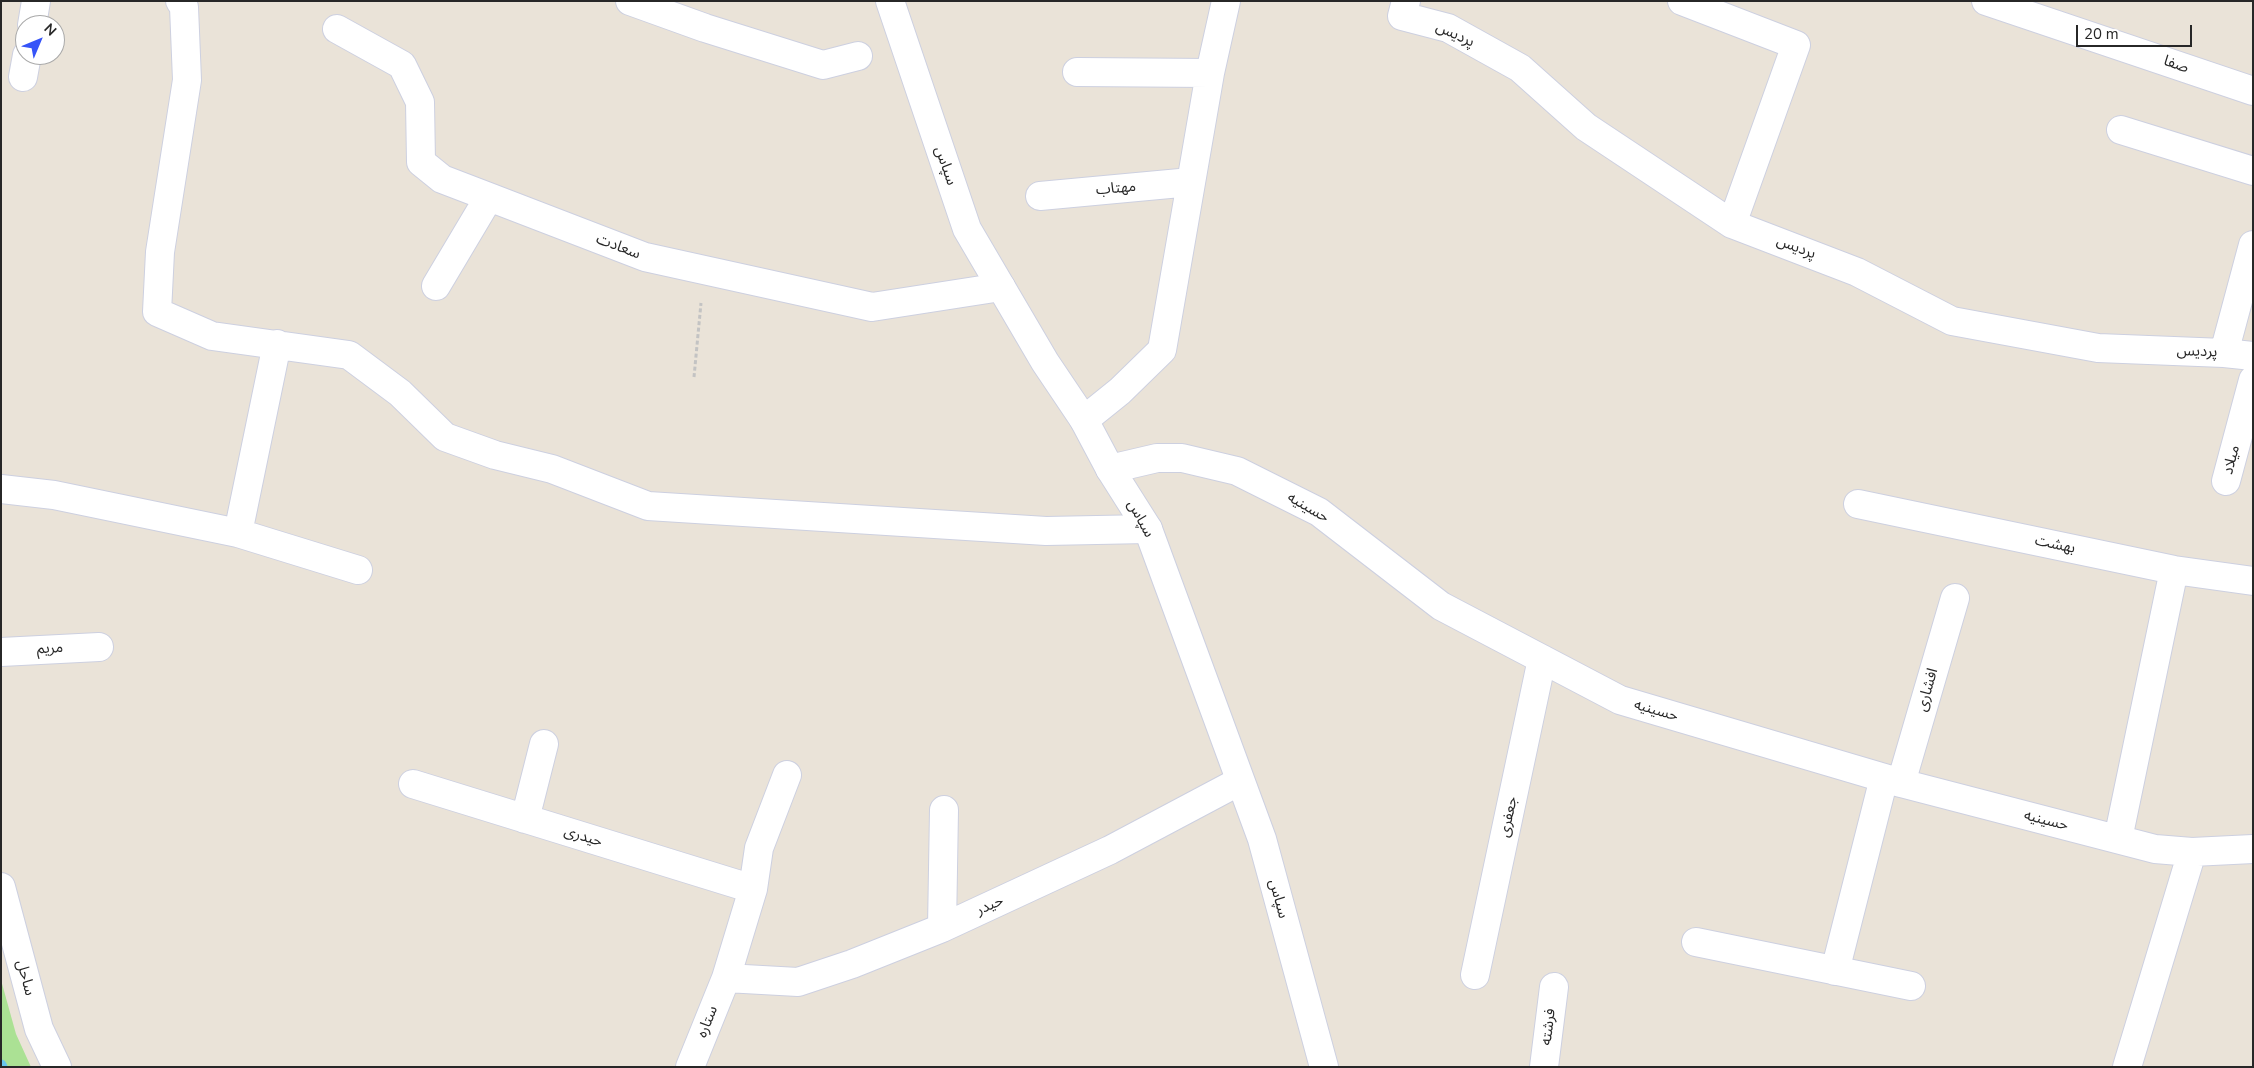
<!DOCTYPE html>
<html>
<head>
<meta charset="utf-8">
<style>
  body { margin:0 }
  #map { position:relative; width:2254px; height:1068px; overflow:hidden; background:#eae3d8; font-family:"Nunito Sans",sans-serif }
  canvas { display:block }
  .frame { position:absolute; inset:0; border:2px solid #272727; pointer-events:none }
  .north { position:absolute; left:15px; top:15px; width:50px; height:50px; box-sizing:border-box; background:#fff; border:1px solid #a9a9a9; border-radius:50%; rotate:45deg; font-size:14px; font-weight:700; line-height:20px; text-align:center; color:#272727 }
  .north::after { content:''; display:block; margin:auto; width:18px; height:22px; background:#3654f8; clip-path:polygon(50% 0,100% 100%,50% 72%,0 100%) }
  .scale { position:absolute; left:2076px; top:25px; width:116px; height:22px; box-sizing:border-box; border:2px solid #272727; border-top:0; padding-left:6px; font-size:15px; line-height:18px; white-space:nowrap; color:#272727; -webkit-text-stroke:4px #fff; paint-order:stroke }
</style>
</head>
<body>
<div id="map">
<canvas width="2254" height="1068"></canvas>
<div class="frame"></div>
<div class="north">N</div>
<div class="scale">20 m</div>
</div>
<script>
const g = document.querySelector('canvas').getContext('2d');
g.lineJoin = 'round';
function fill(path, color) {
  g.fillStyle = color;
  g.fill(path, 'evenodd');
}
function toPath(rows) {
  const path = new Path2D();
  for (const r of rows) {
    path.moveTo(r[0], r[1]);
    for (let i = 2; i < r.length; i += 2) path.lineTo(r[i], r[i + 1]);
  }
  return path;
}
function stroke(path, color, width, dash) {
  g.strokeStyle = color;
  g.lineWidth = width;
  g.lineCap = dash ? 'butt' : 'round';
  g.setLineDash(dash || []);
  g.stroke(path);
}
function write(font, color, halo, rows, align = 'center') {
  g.font = font + ' "Nunito Sans","Noto Sans Arabic",sans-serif';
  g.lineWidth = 5;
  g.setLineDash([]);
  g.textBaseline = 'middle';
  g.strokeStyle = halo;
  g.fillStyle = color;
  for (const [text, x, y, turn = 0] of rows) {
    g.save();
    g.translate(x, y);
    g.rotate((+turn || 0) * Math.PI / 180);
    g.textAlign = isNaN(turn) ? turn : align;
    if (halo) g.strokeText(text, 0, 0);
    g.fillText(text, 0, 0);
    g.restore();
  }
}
const green = toPath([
  [1,980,16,1034,31,1067,1,1067]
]);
const stream = toPath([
  [1,1065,2,1067]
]);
const path = toPath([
  [694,377,701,303]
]);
const minor = toPath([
  [180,1,184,7,187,80,160,252,157,312,212,336,349,355,400,393,445,437,495,455,552,469,648,506,1046,531,1148,529],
  [630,1,705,28,823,65,858,56],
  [1406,1,1402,16,1448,28,1520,68,1586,127,1732,224,1857,272,1952,321,2098,348,2224,353,2253,356],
  [1682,1,1796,45,1732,224],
  [1986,1,2253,91],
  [32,25,36,1],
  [337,29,402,65,420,102,421,162,442,179,489,197,645,257,872,307,1001,287],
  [1077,72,1210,73],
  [23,77,27,55],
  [2121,130,2253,171],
  [1040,196,1191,182],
  [436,286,489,197],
  [2224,353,2253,245],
  [1084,420,1120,391,1162,350,1210,73,1226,1],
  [1110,469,1157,458,1182,458,1237,471,1319,512,1441,606,1620,700,1901,783,2155,849,2192,852,2253,849],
  [2226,481,2253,380],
  [1,489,54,495,238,533,358,570],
  [1858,504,2174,570,2253,581],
  [238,533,277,344],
  [1,652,99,647],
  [1901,783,1955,598],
  [413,784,753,889],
  [525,819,544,744],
  [2118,839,2174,570],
  [942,928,944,810],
  [1696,942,1911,986],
  [1835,971,1884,778],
  [1475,975,1542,659],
  [726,978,798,982,852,964,942,928,1110,850,1240,781],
  [690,1067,726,978,753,889,759,848,787,775],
  [1544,1067,1554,987],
  [2127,1067,2192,852]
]);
const tertiary = toPath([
  [890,1,967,229,1045,362,1084,420,1110,469,1148,529,1262,839,1324,1067],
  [1,887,39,1029,57,1067]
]);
const streetNames = [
  ["پردیس",1455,35,25],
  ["صفا",2176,65,19],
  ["سپاس",945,166,71],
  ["مهتاب",1116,189,-5],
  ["سعادت",618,247,21],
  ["پردیس",1796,248,21],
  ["پردیس",2197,352,2],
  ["میلاد",2232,460,-75],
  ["حسینیه",1308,508,30],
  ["سپاس",1140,519,61],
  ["بهشت",2055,545,12],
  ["مریم",50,649,-3],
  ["افشاری",1928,690,-74],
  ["حسینیه",1656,711,16],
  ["جعفری",1509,817,-78],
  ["حسینیه",2046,821,14],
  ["حیدری",583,837,17],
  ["سپاس",1278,899,75],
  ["حیدر",990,906,-24],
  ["ساحل",25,978,75],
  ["ستاره",708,1022,-68],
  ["فرشته",1549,1027,-83]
];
fill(green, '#abe194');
stroke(stream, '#6ac6ed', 11);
stroke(minor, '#cdd0e0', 30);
stroke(tertiary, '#cdd0e0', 30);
stroke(path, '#c3c3c3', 3, [4, 2.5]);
stroke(minor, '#fff', 28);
stroke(tertiary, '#fff', 28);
write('15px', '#272727', '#fff', streetNames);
</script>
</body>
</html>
